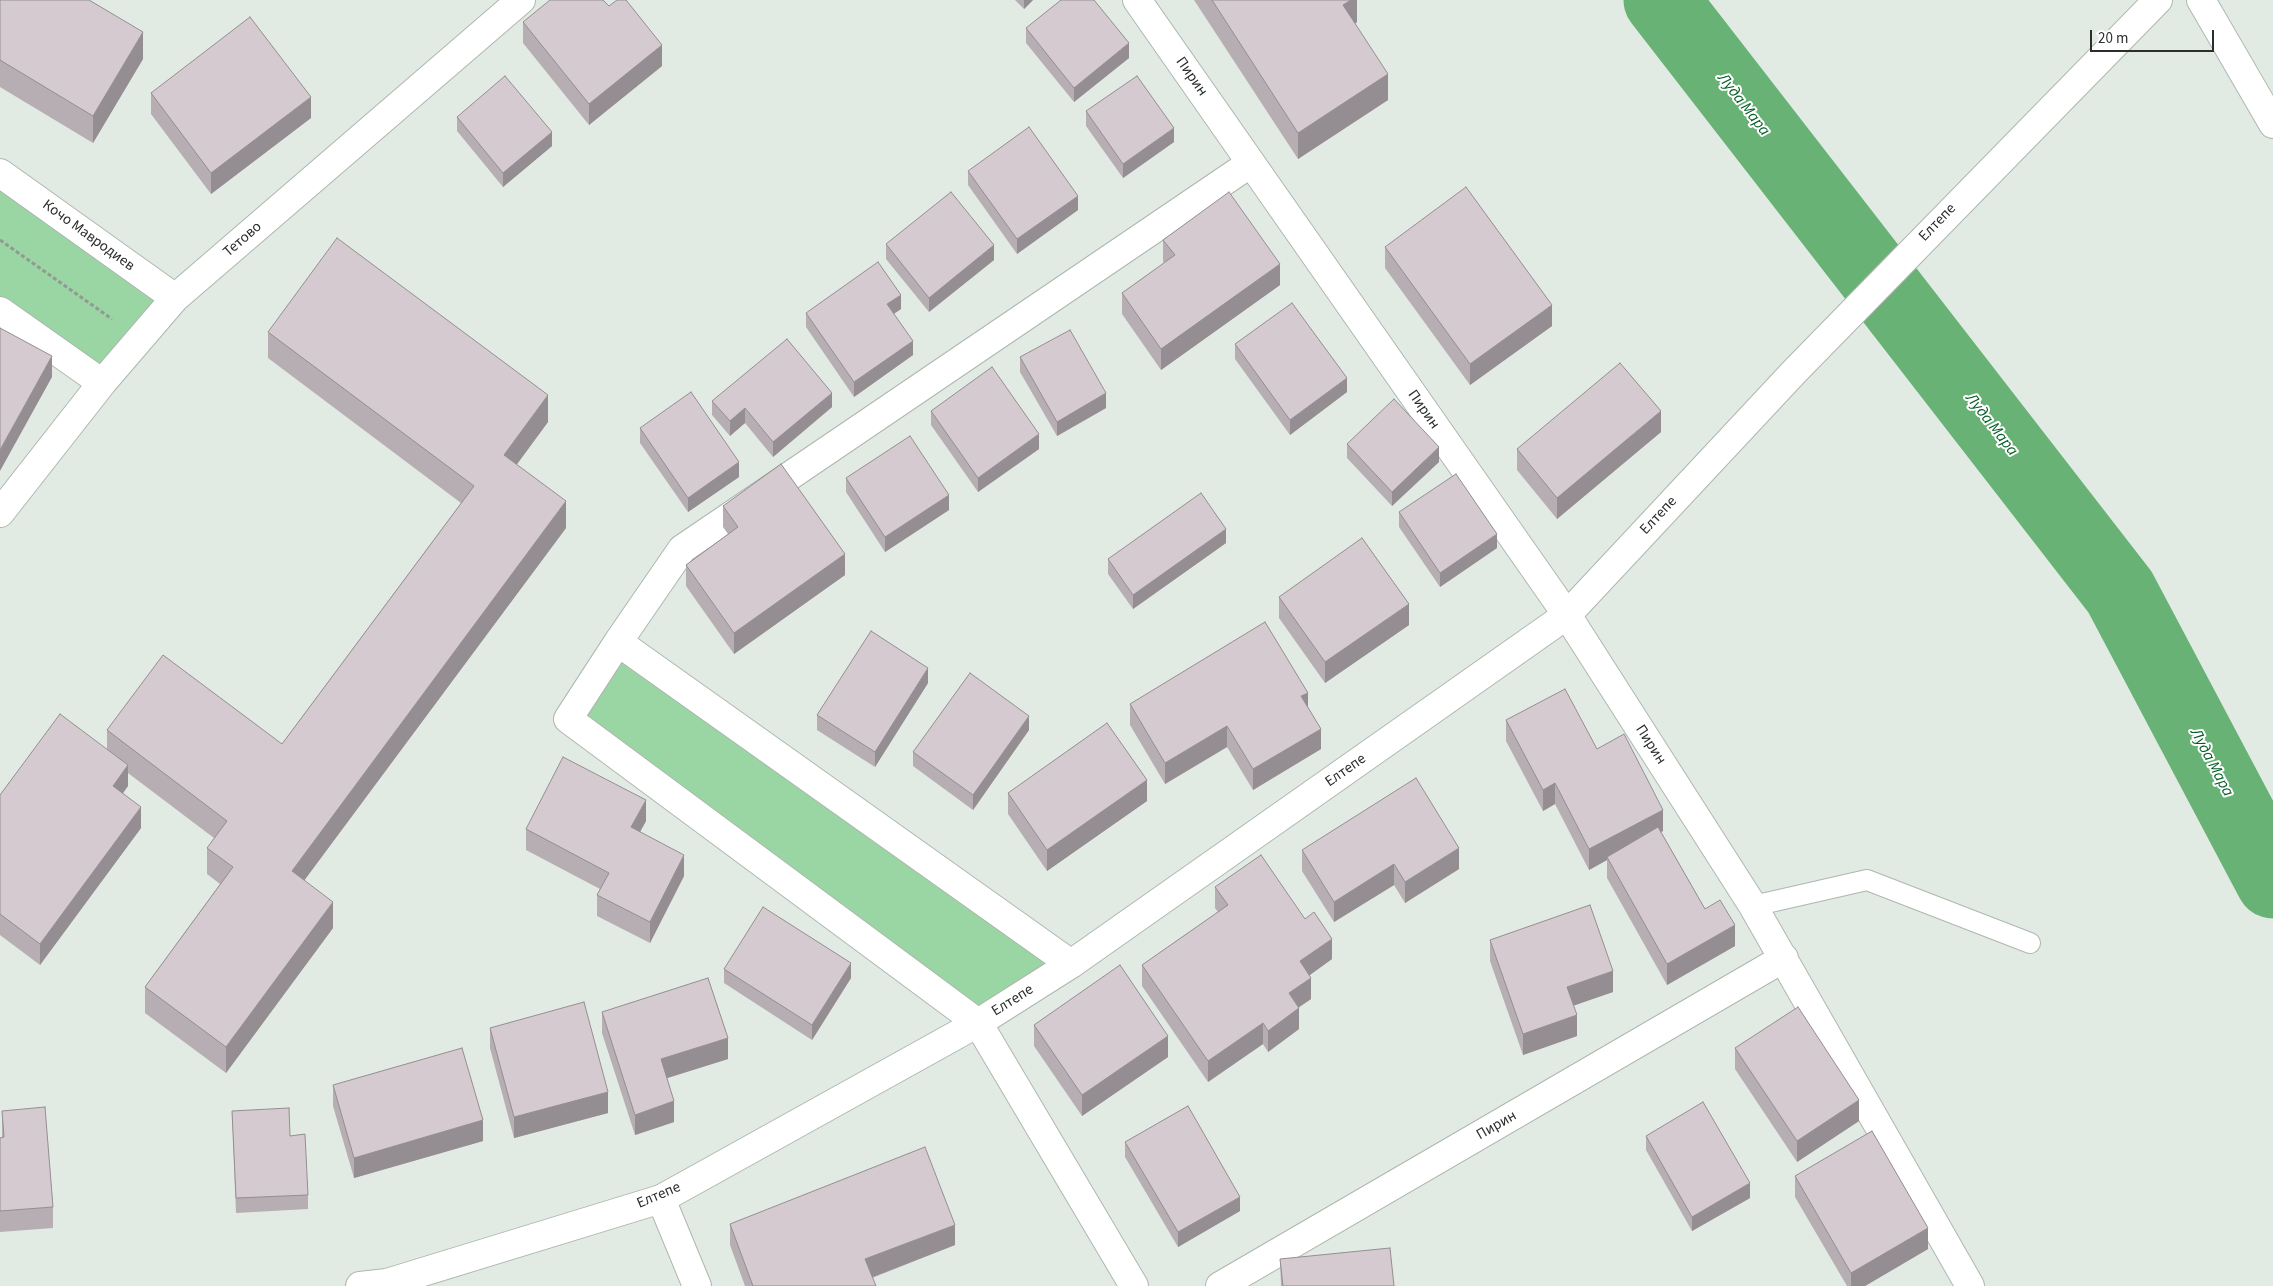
<!DOCTYPE html>
<html>
<head>
<meta charset="utf-8">
<style>
  body { margin:0 }
  #map { position:relative; width:2273px; height:1286px; overflow:hidden; background:#e2ebe3; font-family:"Source Sans 3",sans-serif }
  canvas { display:block }
  .scale { position:absolute; left:2090px; top:30px; width:124px; height:22px; box-sizing:border-box; border:2px solid #2b2e2b; border-top:0; padding-left:6px; font-size:15px; line-height:18px; white-space:nowrap; color:#2b2e2b; -webkit-text-stroke:4px #fff; paint-order:stroke }
</style>
</head>
<body>
<div id="map">
<canvas width="2273" height="1286"></canvas>
<div class="scale">20 m</div>
</div>
<script>
const g = document.querySelector('canvas').getContext('2d');
g.lineJoin = 'round';
function fill(path, color) {
  g.fillStyle = color;
  g.fill(path, 'evenodd');
}
function toPath(rows) {
  const path = new Path2D();
  for (const r of rows) {
    path.moveTo(r[0], r[1]);
    for (let i = 2; i < r.length; i += 2) path.lineTo(r[i], r[i + 1]);
  }
  return path;
}
function stroke(path, color, width, dash) {
  g.strokeStyle = color;
  g.lineWidth = width;
  g.lineCap = dash ? 'butt' : 'round';
  g.setLineDash(dash || []);
  g.stroke(path);
}
function write(font, color, halo, rows, align = 'center') {
  g.font = font + ' "Source Sans 3",sans-serif';
  g.lineWidth = 4;
  g.setLineDash([]);
  g.textBaseline = 'middle';
  g.strokeStyle = halo;
  g.fillStyle = color;
  for (const [text, x, y, turn = 0] of rows) {
    g.save();
    g.translate(x, y);
    g.rotate((+turn || 0) * Math.PI / 180);
    g.textAlign = isNaN(turn) ? turn : align;
    if (halo) g.strokeText(text, 0, 0);
    g.fillText(text, 0, 0);
    g.restore();
  }
}
const green = toPath([
  [0,173,175,298,102,383,0,311],
  [618,642,1071,964,978,1023,568,719]
]);
const river = toPath([
  [1661,0,2120,592,2273,881]
]);
const path = toPath([
  [0,240,112,319]
]);
const service = toPath([
  [1753,906,1867,880,2030,943]
]);
const minor = toPath([
  [1137,0,1567,615,1753,906,1970,1286],
  [2201,0,2273,124],
  [0,173,175,298],
  [0,311,102,383],
  [0,513,102,383,175,298,521,0],
  [618,642,1071,964],
  [661,1199,697,1286],
  [1134,1286,978,1023,568,719,618,642,682,549,1251,163],
  [1220,1286,1784,958]
]);
const secondary = toPath([
  [360,1286,387,1283,661,1199,978,1023,1071,964,1567,615,1795,371,2158,0]
]);
const wall = toPath([
  [0,0,143,59,93,143,0,87],
  [1015,0,1033,0,1024,9],
  [1194,0,1357,0,1357,22,1355,24,1388,100,1298,159],
  [609,6,662,66,589,125,523,43,523,22],
  [1026,28,1129,58,1074,102,1026,43],
  [151,93,311,118,211,194,151,114],
  [1086,111,1174,142,1123,178,1086,126],
  [457,117,552,146,503,187,457,131],
  [968,171,1078,210,1017,254,968,185],
  [1163,240,1280,285,1161,370,1122,314,1122,293,1164,263,1163,261],
  [886,244,994,260,929,312,886,259],
  [1385,247,1552,326,1470,385,1385,268],
  [901,309,894,314,913,355,854,397,806,327,806,313],
  [268,332,548,422,516,465,566,528,304,880,333,928,226,1073,145,1013,145,987,220,884,207,874,207,848,214,838,128,773,128,786,123,793,141,828,40,965,0,935,0,795,107,749,107,730,282,744,461,503,268,358],
  [1235,344,1347,392,1290,435,1235,359],
  [1020,357,1106,408,1057,436,1020,372],
  [712,401,832,407,773,457,745,423,730,436,712,415],
  [931,411,1039,449,978,492,931,425],
  [640,428,739,477,688,512,640,443],
  [1661,432,1557,519,1517,470,1517,449],
  [1347,444,1439,462,1392,506,1347,458],
  [846,478,949,510,885,552,846,492],
  [723,506,845,575,734,654,686,586,686,565,728,534,723,527],
  [1399,512,1497,548,1440,587,1399,527],
  [1226,543,1133,609,1108,574,1108,559],
  [1279,597,1409,625,1325,683,1279,618],
  [928,683,875,767,817,730,817,715],
  [1130,704,1308,707,1321,749,1253,790,1227,747,1165,784,1130,725],
  [1506,720,1597,749,1663,831,1661,832,1705,909,1735,946,1667,985,1607,878,1607,860,1589,870,1555,804,1543,811,1506,741],
  [1029,730,973,810,913,766,913,752],
  [1008,793,1147,801,1047,871,1008,814],
  [646,821,640,832,684,876,650,943,597,916,597,895,600,889,526,850,526,829],
  [1302,850,1459,869,1405,903,1394,885,1334,922,1302,871],
  [1215,887,1332,959,1310,975,1311,999,1299,1007,1299,1029,1268,1052,1263,1044,1208,1082,1142,986,1142,965,1218,912,1215,908],
  [1490,940,1613,992,1573,1005,1577,1036,1523,1055,1490,961],
  [724,969,851,978,812,1040,724,983],
  [602,1012,728,1059,667,1078,674,1122,635,1135,602,1033],
  [1034,1025,1168,1057,1082,1116,1034,1046],
  [490,1028,608,1113,514,1138,490,1048],
  [1735,1048,1859,1121,1797,1162,1735,1069],
  [333,1085,483,1141,354,1178,333,1106],
  [2,1111,53,1207,53,1228,0,1232,0,1138,2,1137],
  [232,1111,290,1136,308,1195,308,1209,236,1213],
  [1646,1136,1750,1198,1692,1231,1646,1150],
  [1125,1142,1240,1211,1178,1247,1125,1157],
  [1795,1176,1928,1249,1865,1286,1847,1286,1795,1197],
  [730,1224,955,1245,872,1278,876,1286,745,1286,730,1245],
  [1280,1259,1394,1286,1281,1286]
]);
const shadedWall = toPath([
  [1024,0,1033,0,1024,9],
  [1351,0,1357,0,1357,22,1343,32,1343,5],
  [143,32,143,59,93,143,93,116],
  [1129,43,1129,58,1074,102,1074,88],
  [662,45,662,66,589,125,589,104],
  [1388,74,1388,100,1298,159,1298,133],
  [311,97,311,118,211,194,211,173],
  [1174,128,1174,142,1123,178,1123,164],
  [552,132,552,146,503,187,503,173],
  [1078,196,1078,210,1017,254,1017,239],
  [994,245,994,260,929,312,929,298],
  [1280,264,1280,285,1161,370,1161,349],
  [901,295,901,309,887,318,887,304],
  [1552,305,1552,326,1470,385,1470,364],
  [913,341,913,355,854,397,854,382],
  [52,356,52,377,0,471,0,450],
  [1347,378,1347,392,1290,435,1290,420],
  [832,393,832,407,773,457,773,442],
  [1106,393,1106,408,1057,436,1057,422],
  [548,395,548,422,504,482,504,455],
  [745,408,745,423,730,436,730,421],
  [1661,411,1661,432,1557,519,1557,498],
  [1039,434,1039,449,978,492,978,478],
  [1439,447,1439,462,1392,506,1392,492],
  [739,462,739,477,688,512,688,498],
  [949,495,949,510,885,552,885,537],
  [566,501,566,528,292,897,292,871],
  [1226,529,1226,543,1133,609,1133,595],
  [1497,534,1497,548,1440,587,1440,573],
  [845,554,845,575,734,654,734,633],
  [1409,604,1409,625,1325,683,1325,662],
  [928,668,928,683,875,767,875,752],
  [1308,693,1308,713,1301,696],
  [1029,716,1029,730,973,810,973,795],
  [1227,726,1227,747,1165,784,1165,763],
  [1321,729,1321,749,1253,790,1253,769],
  [128,765,128,786,113,807,113,786],
  [1147,780,1147,801,1047,871,1047,850],
  [1555,783,1555,804,1543,811,1543,790],
  [646,800,646,821,631,848,631,827],
  [141,807,141,828,40,965,40,944],
  [1663,810,1663,831,1608,860,1607,857,1607,860,1589,870,1589,849],
  [1459,848,1459,869,1405,903,1405,882],
  [684,855,684,876,650,943,650,922],
  [1394,864,1394,885,1334,922,1334,902],
  [333,902,333,928,226,1073,226,1047],
  [1735,925,1735,946,1667,985,1667,964],
  [1332,939,1332,959,1300,982,1300,961],
  [851,963,851,978,812,1040,812,1025],
  [1613,971,1613,992,1567,1008,1567,987],
  [1311,978,1311,999,1289,1014,1289,993],
  [1299,1008,1299,1029,1268,1052,1268,1031],
  [1577,1015,1577,1036,1523,1055,1523,1034],
  [1263,1023,1263,1044,1208,1082,1208,1061],
  [1168,1036,1168,1057,1082,1116,1082,1095],
  [728,1038,728,1059,661,1080,661,1059],
  [608,1092,608,1113,514,1138,514,1117],
  [1859,1100,1859,1121,1797,1162,1797,1141],
  [674,1101,674,1122,635,1135,635,1115],
  [483,1120,483,1141,354,1178,354,1158],
  [1750,1183,1750,1198,1692,1231,1692,1217],
  [1240,1197,1240,1211,1178,1247,1178,1232],
  [955,1225,955,1245,865,1280,865,1259],
  [1928,1228,1928,1249,1865,1286,1851,1286,1851,1273]
]);
const building = toPath([
  [0,0,89,0,143,32,93,116,0,60,0,0],
  [550,0,603,0,609,6,617,0,626,0,662,45,589,104,523,22,550,0],
  [1061,0,1094,0,1129,43,1074,88,1026,28,1061,0],
  [1212,0,1351,0,1343,5,1388,74,1298,133,1212,0],
  [250,17,311,97,211,173,151,93,250,17],
  [505,76,552,132,503,173,457,117,505,76],
  [1137,76,1174,128,1123,164,1086,111,1137,76],
  [1029,127,1078,196,1017,239,968,171,1029,127],
  [1466,187,1552,305,1470,364,1385,247,1466,187],
  [951,192,994,245,929,298,886,244,951,192],
  [1229,192,1280,264,1161,349,1122,293,1175,255,1163,240,1229,192],
  [337,238,548,395,504,455,566,501,292,871,333,902,226,1047,145,987,233,867,207,848,227,821,107,730,163,655,282,744,474,486,268,332,337,238],
  [878,262,901,295,887,304,913,341,854,382,806,313,878,262],
  [1292,303,1347,378,1290,420,1235,344,1292,303],
  [0,328,52,356,0,450,0,328],
  [1070,330,1106,393,1057,422,1020,357,1070,330],
  [787,339,832,393,773,442,745,408,730,421,712,401,787,339],
  [1620,363,1661,411,1557,498,1517,449,1620,363],
  [992,367,1039,434,978,478,931,411,992,367],
  [691,392,739,462,688,498,640,428,691,392],
  [1394,399,1439,447,1392,492,1347,444,1394,399],
  [910,436,949,495,885,537,846,478,910,436],
  [781,464,845,554,734,633,686,565,738,527,723,506,781,464],
  [1456,474,1497,534,1440,573,1399,512,1456,474],
  [1201,493,1226,529,1133,595,1108,559,1201,493],
  [1362,538,1409,604,1325,662,1279,597,1362,538],
  [1265,622,1308,693,1301,696,1321,729,1253,769,1227,726,1165,763,1130,704,1265,622],
  [871,631,928,668,875,752,817,715,871,631],
  [970,673,1029,716,973,795,913,752,970,673],
  [1565,689,1597,749,1624,734,1663,810,1589,849,1555,783,1543,790,1506,720,1565,689],
  [60,714,128,765,113,786,141,807,40,944,0,914,0,795,60,714],
  [1107,723,1147,780,1047,850,1008,793,1107,723],
  [563,757,646,800,631,827,684,855,650,922,597,895,609,873,526,829,563,757],
  [1416,778,1459,848,1405,882,1394,864,1334,902,1302,850,1416,778],
  [1658,827,1705,909,1720,900,1735,925,1667,964,1607,857,1658,827],
  [1261,855,1305,919,1314,912,1332,939,1300,961,1311,978,1289,993,1299,1008,1268,1031,1263,1023,1208,1061,1142,965,1228,905,1215,887,1261,855],
  [1590,905,1613,971,1567,987,1577,1015,1523,1034,1490,940,1590,905],
  [763,907,851,963,812,1025,724,969,763,907],
  [1120,965,1168,1036,1082,1095,1034,1025,1120,965],
  [708,978,728,1038,661,1059,674,1101,635,1115,602,1012,708,978],
  [584,1002,608,1092,514,1117,490,1028,584,1002],
  [1798,1007,1859,1100,1797,1141,1735,1048,1798,1007],
  [462,1048,483,1120,354,1158,333,1085,462,1048],
  [1703,1102,1750,1183,1692,1217,1646,1136,1703,1102],
  [1188,1106,1240,1197,1178,1232,1125,1142,1188,1106],
  [45,1107,53,1207,0,1211,0,1138,4,1137,2,1111,45,1107],
  [289,1108,290,1136,305,1134,308,1195,236,1198,232,1111,289,1108],
  [1872,1131,1928,1228,1851,1273,1795,1176,1872,1131],
  [925,1147,955,1225,865,1259,876,1286,753,1286,730,1224,925,1147],
  [1390,1248,1394,1286,1283,1286,1280,1259,1390,1248]
]);
const streetNames = [
  ["Пирин",1191,77,55],
  ["Елтепе",1938,223,-46],
  ["Кочо Мавродиев",88,236,36],
  ["Тетово",243,240,-41],
  ["Пирин",1423,410,55],
  ["Елтепе",1659,516,-47],
  ["Пирин",1650,745,57],
  ["Елтепе",1346,771,-35],
  ["Елтепе",1013,1001,-32],
  ["Пирин",1497,1126,-30],
  ["Елтепе",659,1196,-23]
];
const waterNames = [
  ["Луда Мара",1743,105,52],
  ["Луда Мара",1991,425,52],
  ["Луда Мара",2211,763,62]
];
fill(green, '#99d6a3');
stroke(river, '#68b276', 75);
stroke(service, '#aeb7af', 22);
stroke(minor, '#aeb7af', 30);
stroke(secondary, '#aeb7af', 30);
stroke(path, '#929993', 3, [4, 2.5]);
stroke(service, '#fff', 20);
stroke(minor, '#fff', 28);
stroke(secondary, '#fff', 28);
fill(wall, '#b6aeb3');
fill(shadedWall, '#948d92');
fill(building, '#d4cad0');
stroke(building, '#948d92', 1);
write('15px', '#2b2e2b', '#fff', streetNames);
write('italic 16px', '#035d25', '#fff', waterNames);
</script>
</body>
</html>
